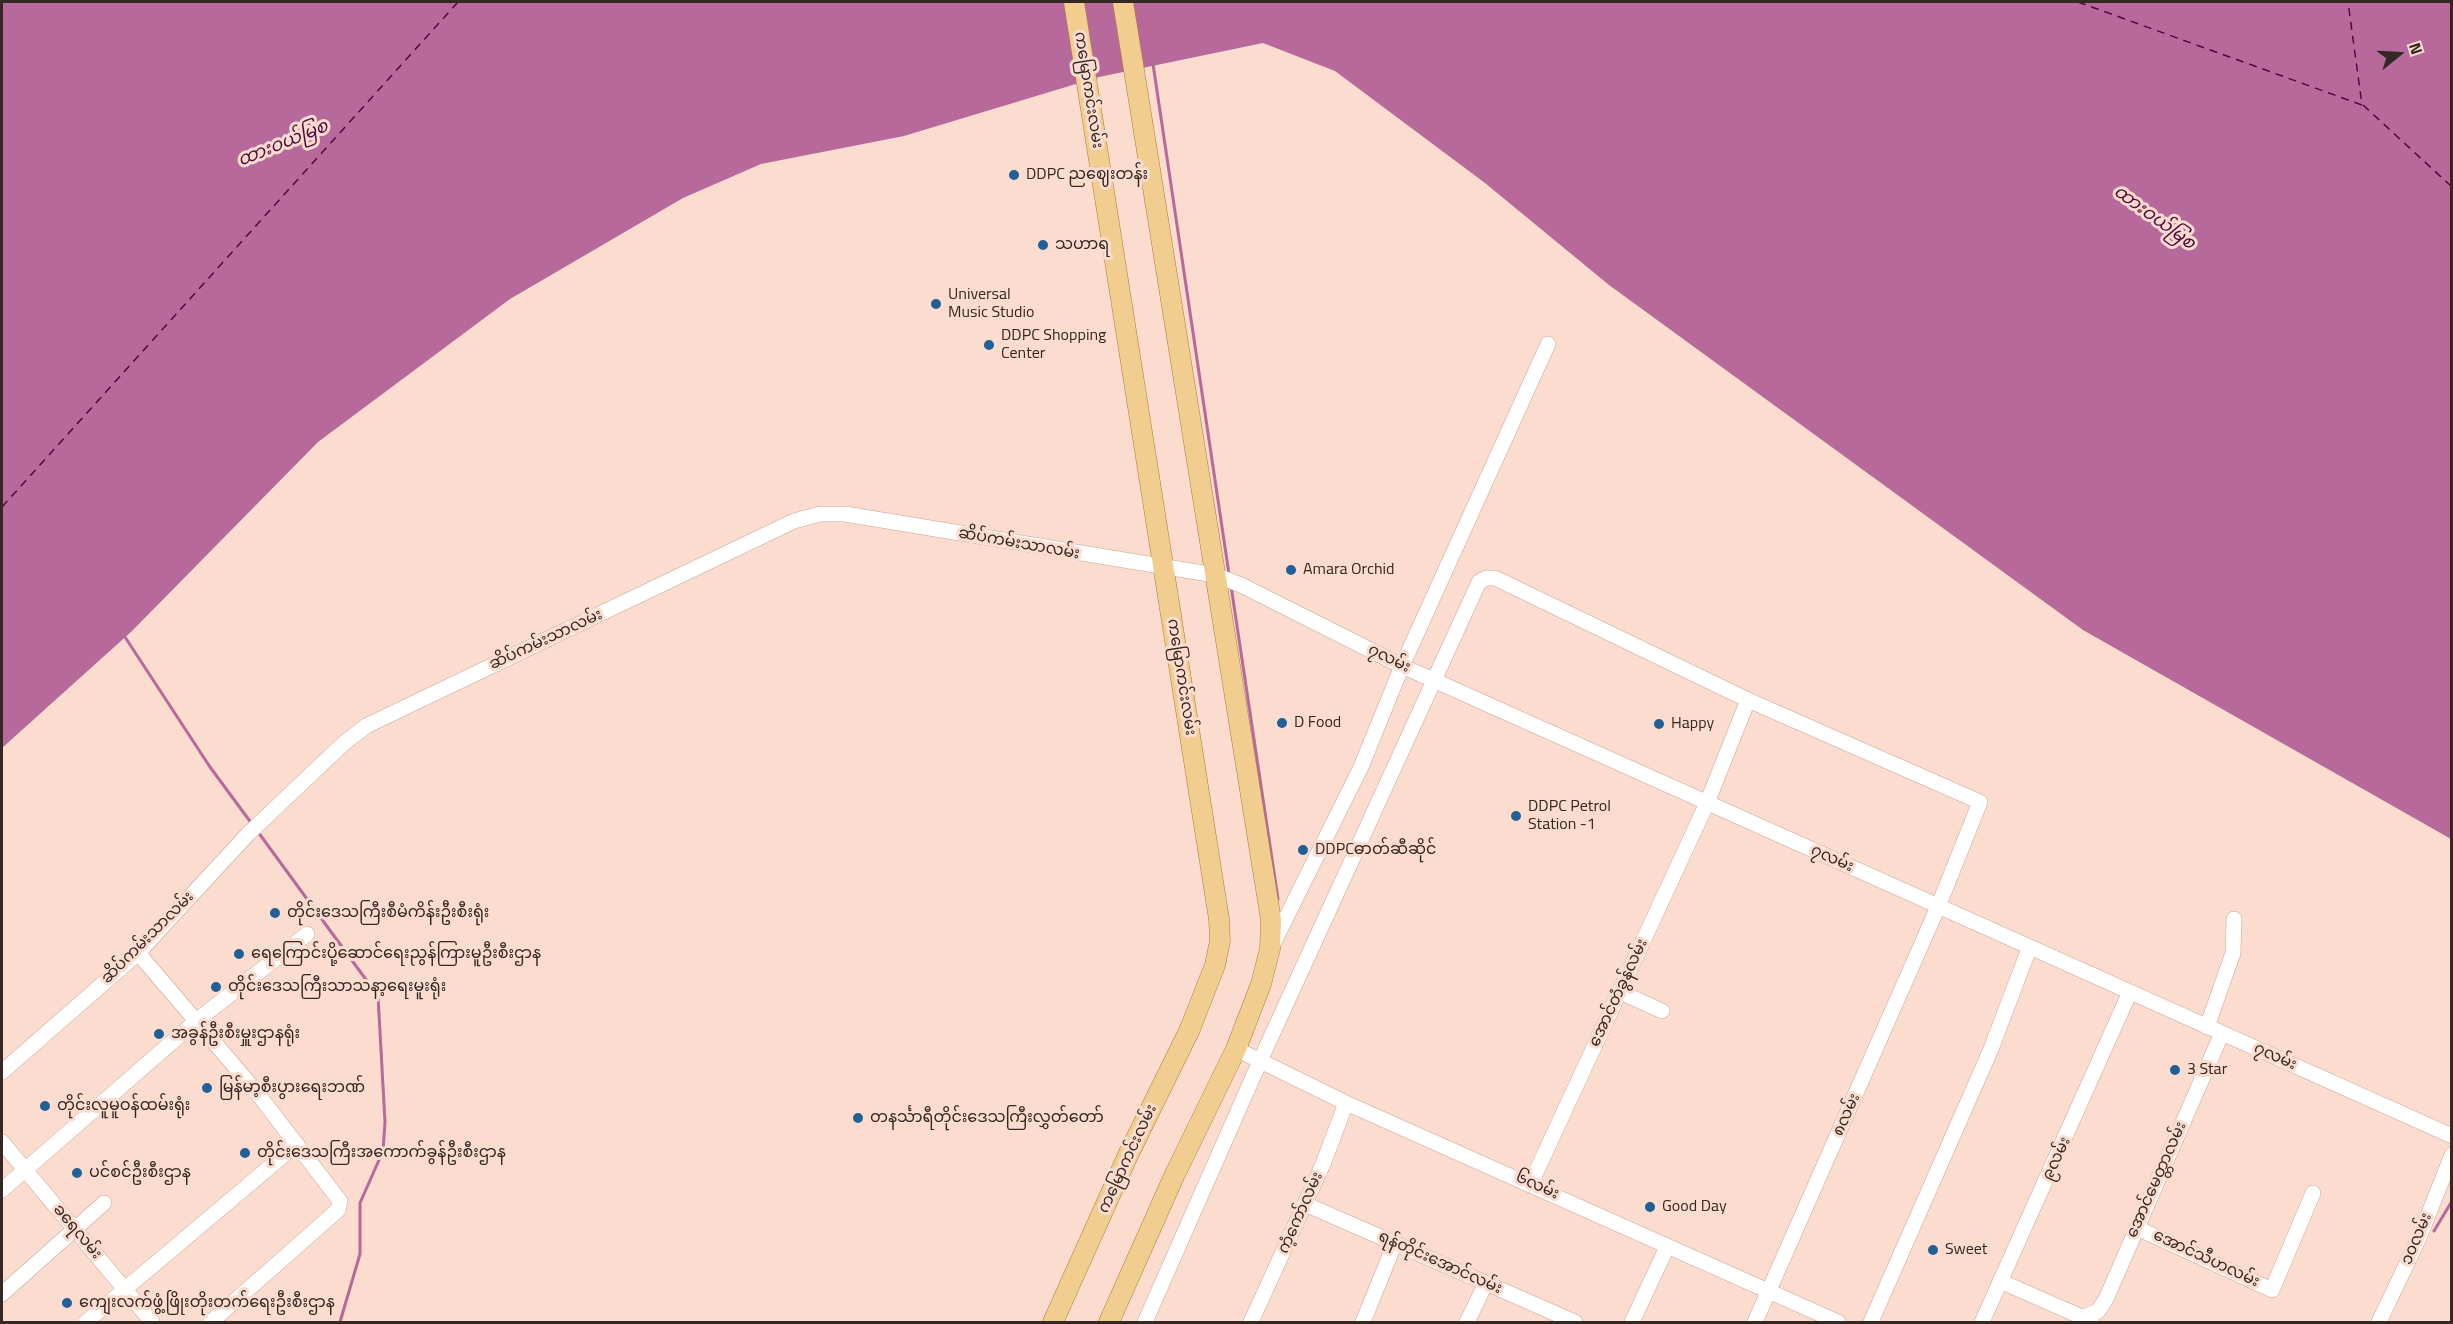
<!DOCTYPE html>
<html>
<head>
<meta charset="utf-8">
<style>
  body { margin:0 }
  #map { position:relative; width:2453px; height:1324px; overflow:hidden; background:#fbdcce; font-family:"Titillium Web",sans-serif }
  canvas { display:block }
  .frame { position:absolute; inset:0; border:3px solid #352721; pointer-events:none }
  .north { position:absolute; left:2369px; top:24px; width:60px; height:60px; -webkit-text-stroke:4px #fbdcce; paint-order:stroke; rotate:72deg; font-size:16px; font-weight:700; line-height:24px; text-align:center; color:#352721 }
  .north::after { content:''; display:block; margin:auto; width:21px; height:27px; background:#352721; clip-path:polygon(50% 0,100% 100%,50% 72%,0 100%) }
</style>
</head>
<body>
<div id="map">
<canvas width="2453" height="1324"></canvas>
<div class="frame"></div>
<div class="north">N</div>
</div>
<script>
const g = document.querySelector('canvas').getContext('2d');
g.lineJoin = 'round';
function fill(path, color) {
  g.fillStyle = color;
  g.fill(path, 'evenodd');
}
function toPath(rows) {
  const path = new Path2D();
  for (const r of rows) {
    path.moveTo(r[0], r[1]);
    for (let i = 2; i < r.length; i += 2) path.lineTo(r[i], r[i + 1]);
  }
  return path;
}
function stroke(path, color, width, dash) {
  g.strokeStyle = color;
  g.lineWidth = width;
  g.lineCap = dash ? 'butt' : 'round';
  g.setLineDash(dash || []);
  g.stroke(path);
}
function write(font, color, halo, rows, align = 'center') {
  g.font = font + ' "Titillium Web","Noto Sans Myanmar",sans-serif';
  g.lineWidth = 6;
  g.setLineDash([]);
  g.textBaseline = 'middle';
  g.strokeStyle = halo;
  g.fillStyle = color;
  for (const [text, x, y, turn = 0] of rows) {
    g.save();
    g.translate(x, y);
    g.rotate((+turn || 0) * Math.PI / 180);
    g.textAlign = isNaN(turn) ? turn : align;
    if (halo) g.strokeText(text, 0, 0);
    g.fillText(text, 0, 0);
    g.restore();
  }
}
const water = toPath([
  [2,2,2451,2,2451,839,2083,630,1609,285,1485,183,1335,71,1263,43,1099,77,904,136,761,164,683,198,510,299,318,442,132,631,2,748]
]);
const stream = toPath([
  [1153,64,1229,574],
  [1231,586,1278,899],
  [125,637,210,767,252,824],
  [258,832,378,996,385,1122,383,1151,360,1203,360,1254,340,1322],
  [2434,1231,2452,1201]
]);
const ferry = toPath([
  [2078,2,2362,105,2348,2],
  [2363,105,2452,187],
  [2,507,458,2]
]);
const minor = toPath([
  [1748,700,1980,802,1938,907,1755,1322],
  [1272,946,1361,767,1402,666,1548,344],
  [138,953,254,1089,340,1201,338,1210,211,1322],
  [1620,992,1662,1011],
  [2207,1027,2233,953,2234,919],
  [1236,1049,1346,1103,1838,1322],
  [2,1072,138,953,248,834,343,744,366,726,794,521,820,514,845,514,1215,575,1241,585,1402,666,2452,1136],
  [2,1142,152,1322],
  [2,1190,195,1022,307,934],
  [1305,1204,1575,1322],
  [2139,1229,2272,1290,2313,1193],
  [2000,1281,2091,1321],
  [2,1294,104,1203],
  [2084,1317,2098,1311,2106,1299,2222,1033],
  [86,1322,297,1144],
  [1145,1322,1260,1061,1479,582,1486,578,1495,578,1748,700,1707,803,1531,1183],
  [1251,1322,1323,1164,1346,1103],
  [1363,1322,1395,1243],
  [1467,1322,1486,1283],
  [1632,1322,1667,1247],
  [1871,1322,1991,1049,2029,949],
  [1982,1322,2129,994],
  [2379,1322,2419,1238,2452,1155]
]);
const major = toPath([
  [1053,1322,1129,1153,1190,1029,1215,965,1220,941,1219,919,1074,2],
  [1109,1322,1175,1174,1236,1049,1261,984,1270,949,1271,920,1123,2]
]);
const markers = [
  [1014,175,6,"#206096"],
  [1043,245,6,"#206096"],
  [936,304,6,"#206096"],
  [989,345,6,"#206096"],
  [1291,570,6,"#206096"],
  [1282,723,6,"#206096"],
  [1659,724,6,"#206096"],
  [1516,816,6,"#206096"],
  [1303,850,6,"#206096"],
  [275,913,6,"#206096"],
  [239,954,6,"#206096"],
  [216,987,6,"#206096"],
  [159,1034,6,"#206096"],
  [2175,1070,6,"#206096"],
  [207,1088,6,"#206096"],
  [45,1106,6,"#206096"],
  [858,1118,6,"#206096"],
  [245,1153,6,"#206096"],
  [77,1173,6,"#206096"],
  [1650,1207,6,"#206096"],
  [1933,1250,6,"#206096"],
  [67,1303,6,"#206096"]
];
const streetNames = [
  ["ကမြောကင်းလမ်း",1088,90,81],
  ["ဆိပ်ကမ်းသာလမ်း",1019,544,10],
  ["ဆိပ်ကမ်းသာလမ်း",546,640,-25],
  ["၇လမ်း",1389,659,26],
  ["ကမြောကင်းလမ်း",1181,677,81],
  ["၇လမ်း",1832,859,24],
  ["ဆိပ်ကမ်းသာလမ်း",148,938,-45],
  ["အောင်တံခွန်လမ်း",1619,993,-65],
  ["၇လမ်း",2275,1057,24],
  ["၈လမ်း",1847,1115,-66],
  ["ကမြောကင်းလမ်း",1128,1159,-65],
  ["၉လမ်း",2057,1159,-65],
  ["အောင်မေတ္တာလမ်း",2157,1180,-66],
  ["၆လမ်း",1537,1186,24],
  ["ကံ့ကော်လမ်း",1301,1213,-66],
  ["ခရေလမ်း",77,1232,50],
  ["၁၀လမ်း",2417,1239,-67],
  ["အောင်သီဟလမ်း",2206,1259,25],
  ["ရန်တိုင်းအောင်လမ်း",1440,1263,24]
];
const poiNames = [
  ["DDPC ညဈေးတန်း",1026,175],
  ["သဟာရ",1055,245],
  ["Universal",948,295],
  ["Music Studio",948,313],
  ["DDPC Shopping",1001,336],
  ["Center",1001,354],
  ["Amara Orchid",1303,570],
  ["D Food",1294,723],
  ["Happy",1671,724],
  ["DDPC Petrol",1528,807],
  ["Station -1",1528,825],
  ["DDPCဓာတ်ဆီဆိုင်",1315,850],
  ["တိုင်းဒေသကြီးစီမံကိန်းဦးစီးရုံး",287,913],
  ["ရေကြောင်းပို့ဆောင်ရေးညွန်ကြားမူဦးစီးဌာန",251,954],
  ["တိုင်းဒေသကြီးသာသနာ့ရေးမူးရုံး",228,987],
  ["အခွန်ဦးစီးမှူးဌာနရုံး",171,1034],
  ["3 Star",2187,1070],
  ["မြန်မာ့စီးပွားရေးဘဏ်",219,1088],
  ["တိုင်းလူမူဝန်ထမ်းရုံး",57,1106],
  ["တနင်္သာရီတိုင်းဒေသကြီးလွှတ်တော်",870,1118],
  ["တိုင်းဒေသကြီးအကောက်ခွန်ဦးစီးဌာန",257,1153],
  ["ပင်စင်ဦးစီးဌာန",89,1173],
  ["Good Day",1662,1207],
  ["Sweet",1945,1250],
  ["ကျေးလက်ဖွံ့ဖြိုးတိုးတက်ရေးဦးစီးဌာန",79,1303]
];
const waterNames = [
  ["ထားဝယ်မြစ",283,144,-22],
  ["ထားဝယ်မြစ",2154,218,36]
];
fill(water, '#b8699b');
stroke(stream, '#b8699b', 3);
stroke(ferry, '#52083e', 1.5, [8, 6]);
stroke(minor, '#c9a494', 16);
stroke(major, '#aa7d39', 21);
stroke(minor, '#fff', 15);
stroke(major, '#f2cd90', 20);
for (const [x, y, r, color] of markers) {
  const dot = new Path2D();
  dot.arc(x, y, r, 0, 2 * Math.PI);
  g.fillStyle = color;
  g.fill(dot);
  stroke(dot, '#fbdcce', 2);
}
write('16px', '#352721', '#fbdcce', streetNames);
write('16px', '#352721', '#fbdcce', poiNames, 'left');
write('italic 18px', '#52083e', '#fbdcce', waterNames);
</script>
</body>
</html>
